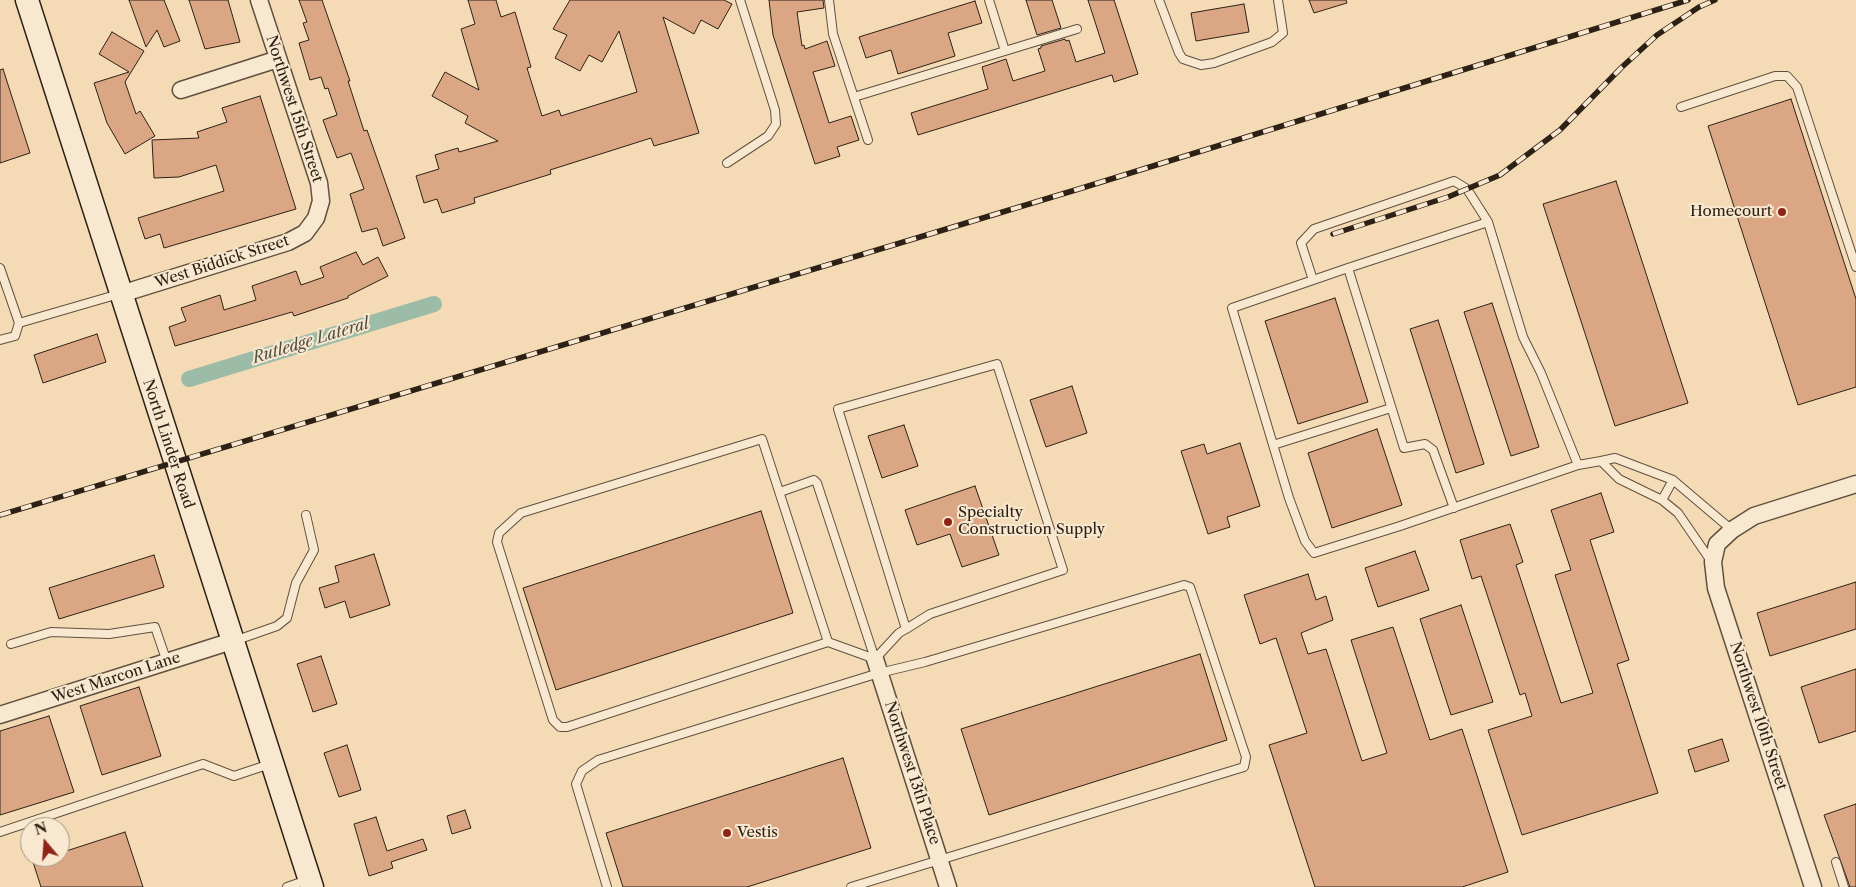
<!DOCTYPE html>
<html>
<head>
<meta charset="utf-8">
<style>
  body { margin:0 }
  #map { position:relative; width:1856px; height:887px; overflow:hidden; background:#f4dbb6; font-family:"Libre Caslon Text",serif }
  canvas { display:block }
  .north { position:absolute; left:20px; top:817px; width:50px; height:50px; box-sizing:border-box; background:#f8e8d0; border:1px solid #a79886; border-radius:50%; rotate:342deg; font-size:14px; font-weight:700; line-height:20px; text-align:center; color:#2d2116 }
  .north::after { content:''; display:block; margin:auto; width:18px; height:22px; background:#8f2418; clip-path:polygon(50% 0,100% 100%,50% 72%,0 100%) }
</style>
</head>
<body>
<div id="map">
<canvas width="1856" height="887"></canvas>
<div class="north">N</div>
</div>
<script>
const g = document.querySelector('canvas').getContext('2d');
g.lineJoin = 'round';
function toPath(rows) {
  const path = new Path2D();
  for (const r of rows) {
    path.moveTo(r[0], r[1]);
    for (let i = 2; i < r.length; i += 2) path.lineTo(r[i], r[i + 1]);
  }
  return path;
}
function stroke(path, color, width, dash) {
  g.strokeStyle = color;
  g.lineWidth = width;
  g.lineCap = dash ? 'butt' : 'round';
  g.setLineDash(dash || []);
  g.stroke(path);
}
function fill(path, color) {
  g.fillStyle = color;
  g.fill(path, 'evenodd');
}
function write(font, color, halo, rows, align = 'center') {
  g.font = font + ' "Libre Caslon Text",serif';
  g.lineWidth = 4;
  g.setLineDash([]);
  g.textBaseline = 'middle';
  g.strokeStyle = halo;
  g.fillStyle = color;
  for (const [text, x, y, turn = 0] of rows) {
    g.save();
    g.translate(x, y);
    g.rotate((+turn || 0) * Math.PI / 180);
    g.textAlign = isNaN(turn) ? turn : align;
    if (halo) g.strokeText(text, 0, 0);
    g.fillText(text, 0, 0);
    g.restore();
  }
}
const canal = toPath([
  [189,379,434,304]
]);
const building = toPath([
  [129,0,164,0,180,41,164,47,157,30,146,47,129,0],
  [189,0,228,0,240,42,205,49,189,0],
  [299,0,322,0,350,81,348,81,364,131,367,130,405,238,383,246,377,228,362,232,350,194,364,189,351,153,337,158,328,134,323,120,337,115,328,88,325,89,321,77,310,80,299,43,309,40,303,23,307,22,299,0],
  [468,0,496,0,501,17,515,12,531,67,527,68,542,116,559,110,561,116,637,92,619,31,602,62,589,55,580,71,555,58,567,35,553,29,570,0,724,0,732,4,718,29,701,20,694,34,663,17,699,133,654,146,651,138,550,170,551,174,474,198,475,203,442,213,437,199,424,203,416,176,439,169,435,155,458,148,459,152,498,141,465,123,468,116,432,96,445,72,479,90,461,29,475,24,468,0],
  [769,0,823,0,824,8,797,12,802,46,804,45,805,49,827,41,835,66,813,72,829,123,851,116,859,140,837,147,840,156,815,164,773,35,769,0],
  [1026,0,1052,0,1061,28,1037,35,1026,0],
  [1088,0,1114,0,1138,74,1114,82,1112,75,918,135,911,113,988,89,982,67,1006,59,1013,81,1045,71,1038,49,1041,48,1041,46,1065,39,1066,41,1069,40,1076,62,1105,53,1088,0],
  [1309,0,1346,0,1347,3,1314,13,1309,0],
  [975,1,982,23,948,33,955,56,898,74,891,50,866,58,859,37,975,1],
  [1244,4,1249,32,1196,41,1191,13,1244,4],
  [112,32,144,51,125,82,136,114,140,111,155,136,125,154,107,123,94,83,129,72,99,54,112,32],
  [3,69,30,153,0,163,0,70,3,69],
  [260,96,296,209,164,248,160,234,145,239,138,218,224,191,216,165,179,177,154,178,152,140,199,138,197,132,227,122,222,108,260,96],
  [1791,99,1856,299,1856,387,1798,405,1708,126,1791,99],
  [1616,181,1688,403,1615,426,1543,204,1616,181],
  [356,252,363,265,378,257,388,276,348,296,348,298,294,316,292,312,175,346,169,327,186,321,181,308,220,295,224,310,256,300,252,286,296,271,301,285,324,277,320,267,356,252],
  [1335,298,1368,402,1298,424,1265,321,1335,298],
  [1492,303,1539,447,1511,456,1464,312,1492,303],
  [1438,320,1484,464,1456,473,1410,329,1438,320],
  [97,334,106,362,43,383,34,355,97,334],
  [1072,386,1087,433,1046,447,1030,400,1072,386],
  [904,425,918,466,882,478,868,436,904,425],
  [1377,429,1402,505,1332,528,1308,453,1377,429],
  [1240,443,1260,506,1227,517,1230,527,1208,534,1181,451,1204,444,1207,454,1240,443],
  [975,486,999,555,962,567,950,534,917,545,905,510,975,486],
  [1601,493,1614,532,1590,540,1629,660,1617,664,1658,793,1522,835,1488,730,1532,716,1525,693,1520,695,1481,576,1472,579,1460,540,1510,524,1523,562,1516,565,1561,703,1593,693,1555,575,1571,570,1551,510,1601,493],
  [761,511,793,613,556,690,523,588,761,511],
  [1415,551,1429,590,1378,607,1365,568,1415,551],
  [374,554,390,605,350,618,345,601,325,608,319,588,339,582,335,566,374,554],
  [154,555,164,587,59,619,49,588,154,555],
  [1308,574,1316,600,1326,596,1333,620,1301,633,1308,654,1326,649,1362,761,1387,753,1351,640,1393,627,1430,740,1462,729,1508,872,1462,887,1315,887,1269,745,1307,733,1276,638,1260,644,1244,595,1308,574],
  [1856,582,1856,629,1770,656,1757,613,1856,582],
  [1461,605,1493,702,1451,715,1420,619,1461,605],
  [1200,654,1227,740,989,815,961,729,1200,654],
  [321,656,337,704,313,712,297,664,321,656],
  [1856,669,1856,731,1819,743,1801,687,1856,669],
  [139,687,161,756,102,775,80,706,139,687],
  [49,716,74,792,0,815,0,731,49,716],
  [1722,739,1729,761,1695,772,1688,750,1722,739],
  [347,745,361,790,339,797,324,753,347,745],
  [843,758,871,848,747,887,623,887,606,833,843,758],
  [1856,804,1856,887,1850,887,1824,815,1856,804],
  [465,810,471,828,452,834,447,816,465,810],
  [376,817,387,851,423,839,427,850,391,862,393,868,369,876,354,824,376,817],
  [125,832,143,887,41,887,33,862,48,857,60,857,60,853,125,832]
]);
const service = toPath([
  [829,0,833,34,868,140],
  [989,0,1005,51],
  [1159,0,1179,53,1183,59,1201,65,1214,63,1272,42,1283,33,1278,0],
  [854,97,1077,29],
  [1681,107,1775,76,1787,76,1797,87,1856,267],
  [727,163,768,136,776,124,775,110,740,0],
  [0,268,19,323,119,294],
  [1348,268,1488,222],
  [1313,280,1301,243,1314,229,1454,181,1467,189,1488,222,1523,337,1541,373,1578,465],
  [0,340,15,336,19,323],
  [1273,445,1391,408],
  [780,492,814,480,817,483,875,659],
  [1662,500,1673,480],
  [1454,508,1433,450,1425,444,1404,448,1348,268,1232,308,1289,498,1305,541,1314,553,1400,526,1578,465,1601,461],
  [1711,561,1678,513,1662,500,1619,479,1601,461,1615,458,1673,480,1732,530],
  [234,641,277,626,287,618,296,583,314,550,306,515],
  [828,642,762,439,521,513,499,533,497,542,553,720,560,727,567,727,828,642,875,659],
  [11,644,51,632,109,634,155,627,167,662],
  [875,659,899,633,906,629,930,614,1063,570,997,364,838,409,906,629],
  [0,832,203,764,234,776,270,764],
  [1836,862,1844,887],
  [287,887,307,880],
  [607,887,576,784,582,771,598,760,879,673,925,662,1184,585,1190,587,1246,757,1244,767,851,887]
]);
const minor = toPath([
  [181,90,278,59],
  [121,294,288,242,305,233,316,218,321,201,319,183,259,0],
  [875,659,948,887],
  [0,715,232,641],
  [1813,887,1716,588,1713,562,1717,544,1732,530,1754,516,1856,484]
]);
const secondary = toPath([
  [27,0,312,887]
]);
const rail = toPath([
  [1333,234,1448,197,1500,175,1560,130,1622,67,1657,35,1699,7,1715,0],
  [0,515,1082,188,1688,0]
]);
const markers = [
  [1782,212,5,"#8f2418"],
  [948,522,5,"#8f2418"],
  [727,833,5,"#8f2418"]
];
const streetNames = [
  ["Northwest 15th Street",294,109,72],
  ["West Biddick Street",222,262,-18],
  ["North Linder Road",168,444,72],
  ["West Marcon Lane",116,678,-18],
  ["Northwest 10th Street",1758,716,72],
  ["Northwest 13th Place",912,773,72]
];
const poiNames = [
  ["Homecourt",1772,212,"right"],
  ["Specialty",958,513],
  ["Construction Supply",958,530],
  ["Vestis",737,833]
];
const waterNames = [
  ["Rutledge Lateral",311,341,-17]
];
stroke(canal, '#9dbca8', 16);
fill(building, '#dba684');
stroke(building, '#2d2116', 1);
stroke(service, '#5f503e', 10);
stroke(minor, '#5f503e', 19);
stroke(secondary, '#2d2116', 25);
stroke(service, '#f8e8d0', 8);
stroke(minor, '#f8e8d0', 16);
stroke(secondary, '#f8e8d0', 22);
stroke(rail, '#2d2116', 5.5);
stroke(rail, '#f8e8d0', 4, [11]);
for (const [x, y, r, color] of markers) {
  const dot = new Path2D();
  dot.arc(x, y, r, 0, 2 * Math.PI);
  g.fillStyle = color;
  g.fill(dot);
  stroke(dot, '#f8e8d0', 2);
}
write('15px', '#2d2116', '#f8e8d0', streetNames);
write('15px', '#2d2116', '#f8e8d0', poiNames, 'left');
write('italic 16px', '#4f5042', '#f8e8d0', waterNames);
</script>
</body>
</html>
